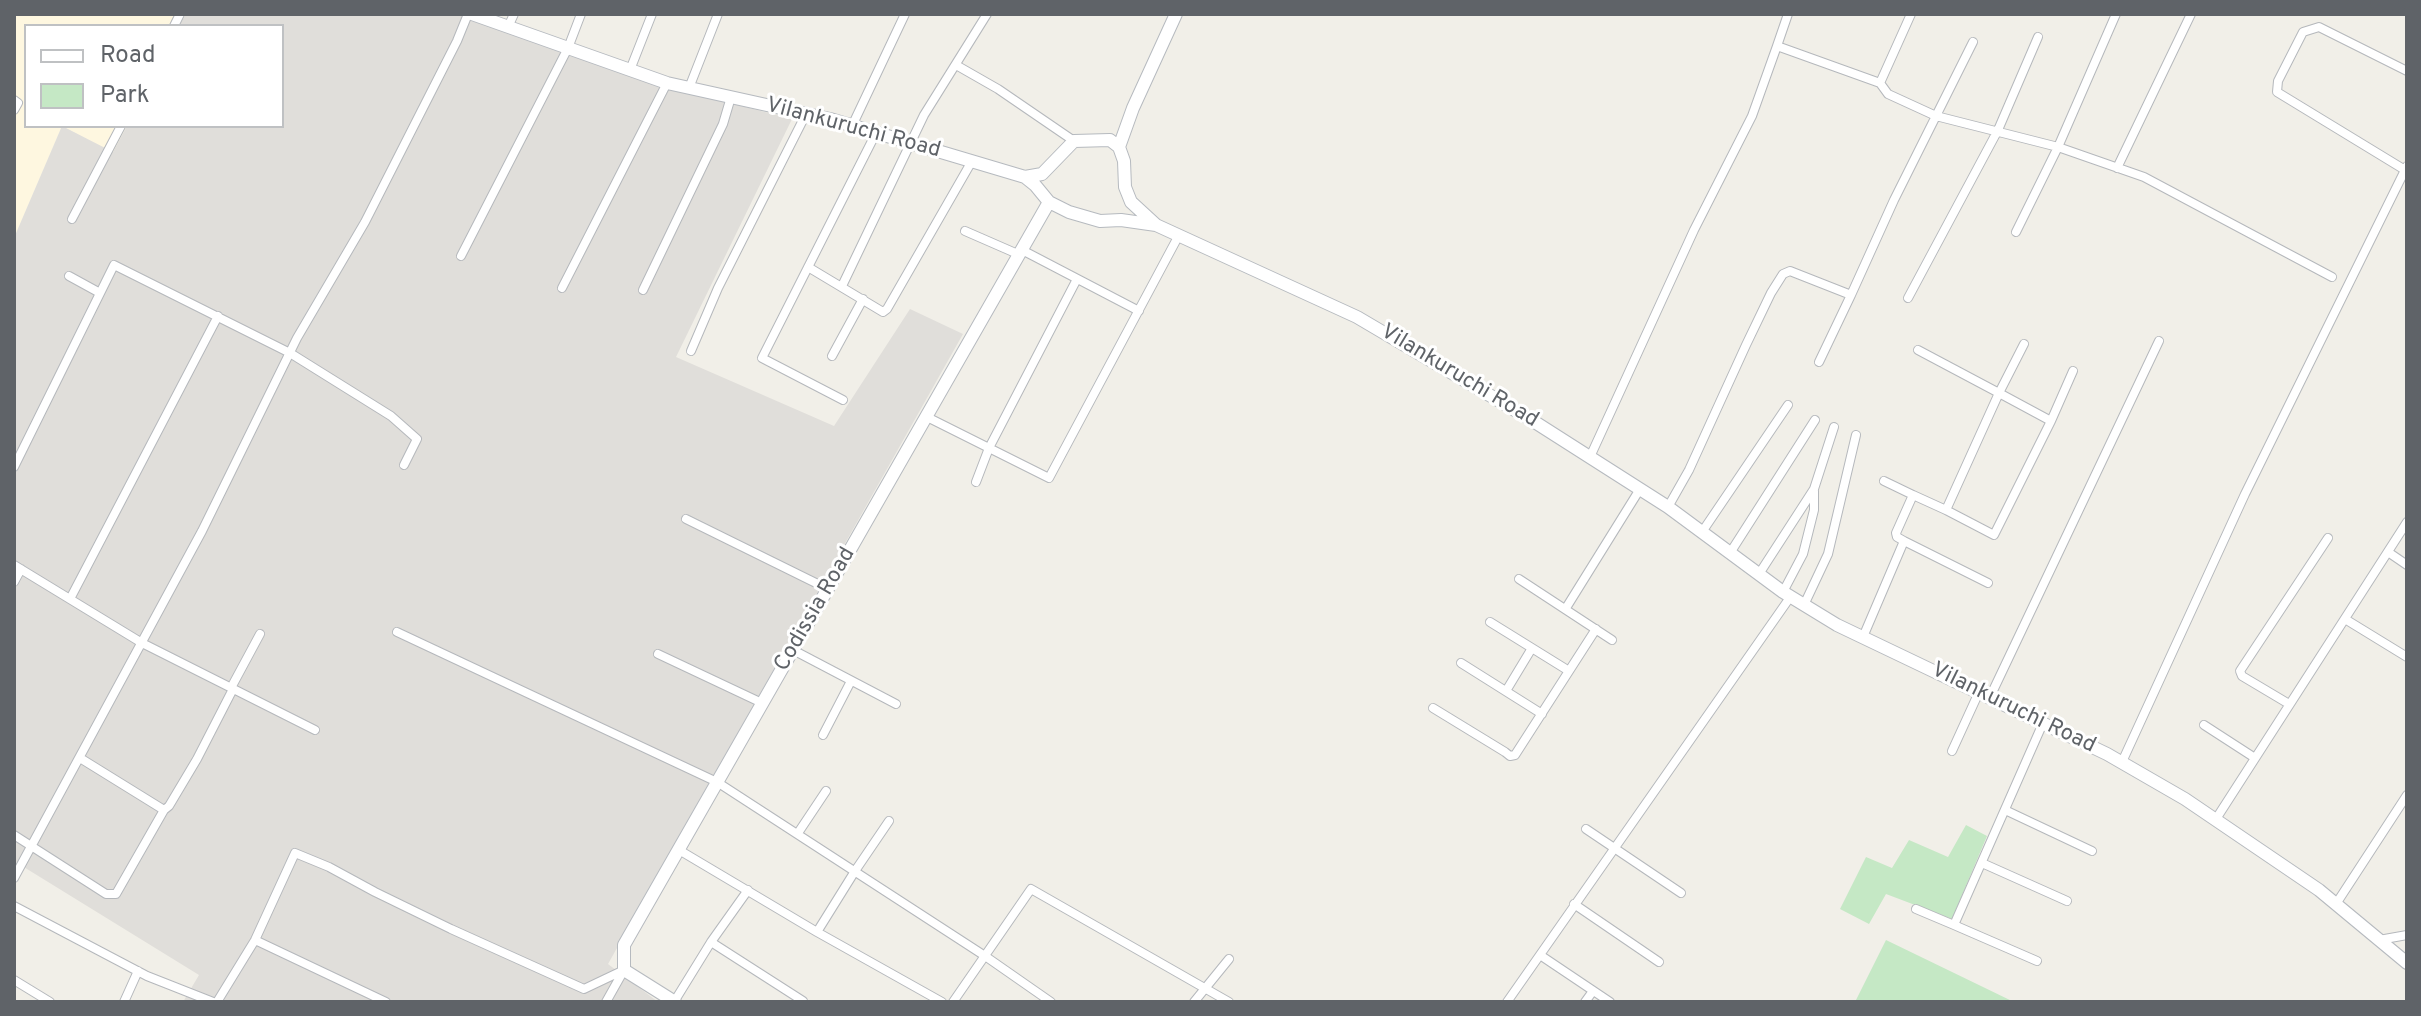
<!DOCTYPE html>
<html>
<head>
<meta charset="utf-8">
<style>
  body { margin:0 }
  #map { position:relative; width:2421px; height:1016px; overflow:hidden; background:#f1efe8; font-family:Overpass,sans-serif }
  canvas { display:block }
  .frame { position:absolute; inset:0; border:16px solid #5f6368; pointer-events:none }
  .legend { position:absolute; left:24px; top:24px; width:260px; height:104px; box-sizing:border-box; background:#fff; border:2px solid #bfc1c3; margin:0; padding:10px 14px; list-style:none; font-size:24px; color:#5f6368 }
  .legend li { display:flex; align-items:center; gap:16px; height:40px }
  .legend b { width:40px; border:2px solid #bfc1c3 }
</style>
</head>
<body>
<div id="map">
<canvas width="2421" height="1016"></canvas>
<div class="frame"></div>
<ul class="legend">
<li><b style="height:10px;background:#fff"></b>Road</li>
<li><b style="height:22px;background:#c5e8c5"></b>Park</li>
</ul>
</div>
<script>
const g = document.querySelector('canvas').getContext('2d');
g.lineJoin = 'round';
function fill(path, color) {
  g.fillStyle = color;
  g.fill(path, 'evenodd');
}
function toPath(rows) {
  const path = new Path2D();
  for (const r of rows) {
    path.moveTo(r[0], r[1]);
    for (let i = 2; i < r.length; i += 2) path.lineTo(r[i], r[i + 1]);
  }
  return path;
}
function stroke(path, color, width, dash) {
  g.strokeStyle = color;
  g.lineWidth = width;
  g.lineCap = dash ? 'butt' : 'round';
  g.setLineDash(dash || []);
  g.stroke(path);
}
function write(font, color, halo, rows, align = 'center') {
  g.font = font + ' Overpass,sans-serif';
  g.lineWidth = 6;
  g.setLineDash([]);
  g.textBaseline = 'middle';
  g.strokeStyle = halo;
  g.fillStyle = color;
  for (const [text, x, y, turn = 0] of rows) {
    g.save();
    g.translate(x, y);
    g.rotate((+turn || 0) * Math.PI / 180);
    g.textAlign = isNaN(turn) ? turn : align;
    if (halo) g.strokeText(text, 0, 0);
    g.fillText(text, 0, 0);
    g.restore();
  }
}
const commercial = toPath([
  [14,14,186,14,179,26,26,26,26,126,127,126,113,153,62,126,14,238]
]);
const industrial = toPath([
  [186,14,465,14,652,83,792,119,676,357,834,426,910,309,963,334,608,964,658,1002,183,1002,199,975,14,861,14,238,62,126,113,152,127,126,282,126,282,26,179,26]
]);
const green = toPath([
  [1966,825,1987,836,1952,919,1886,894,1869,924,1840,909,1866,857,1892,868,1909,840,1948,857],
  [1886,940,2014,1002,1855,1002]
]);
const street = toPath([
  [174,26,180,14],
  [508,27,514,14],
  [1973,42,1936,116,2058,147,2144,177,2332,277],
  [1777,46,1788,14],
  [956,65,998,89,1074,141],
  [630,70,652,14],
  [689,88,718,14],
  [14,100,18,103,14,110],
  [852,126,905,14],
  [2117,168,2191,14],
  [2405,170,2277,92,2278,81,2303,32,2319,27,2407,71],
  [72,219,121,126],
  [965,231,1020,255],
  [2016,232,2058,147,2116,14],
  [1022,250,1139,311],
  [461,256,568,48,581,14],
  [808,267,883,312,887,309,972,161],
  [69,276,100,293],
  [842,286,924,115,987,14],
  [562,288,667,83],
  [643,290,723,124,731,97],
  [1908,298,1998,130,2038,37],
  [1918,350,1999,393,2024,344],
  [691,351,718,288,806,114],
  [832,356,863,299],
  [1819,362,1851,295],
  [843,400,762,358,876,133],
  [927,417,1049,478,1179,235],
  [2051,421,2073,371],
  [1590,457,1694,230,1752,116,1777,46,1880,83,1911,14],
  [14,467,114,265,290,353,391,416,417,439,404,465],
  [1884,481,1913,495],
  [976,482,989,448,1077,279],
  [1668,507,1689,470,1746,345,1771,293,1783,274,1790,271,1851,295,1894,200,1936,116,1888,94,1880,83],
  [686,519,828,589],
  [1702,532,1788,405],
  [1904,541,1988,583],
  [2388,552,2407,565],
  [1730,553,1815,420],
  [14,565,142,643,315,730],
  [1759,574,1814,489,1834,427],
  [1519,579,1612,640],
  [14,582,21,569],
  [1783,592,1803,554,1814,510,1814,491],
  [70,599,218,316],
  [1804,605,1828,554,1856,435],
  [1566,608,1640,489],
  [2345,619,2407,657],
  [1490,622,1569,671],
  [397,632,717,782,985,956,1051,1002],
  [1863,637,1904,541,1897,537,1896,533,1913,495,1946,510,1999,393,2051,421,1994,535,1946,510],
  [793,650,896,704],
  [658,654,762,703],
  [1461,663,1542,714],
  [1506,691,1532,648],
  [1990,697,2159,341],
  [2289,704,2242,676,2240,671,2328,538],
  [1433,708,1505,752,1510,756,1515,755,1596,629],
  [2204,725,2255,758],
  [823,735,851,681],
  [1952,751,1979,692],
  [80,758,164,810],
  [2122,762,2245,494,2407,166],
  [2005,810,2092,851],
  [2216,819,2407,522],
  [1586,829,1681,893],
  [798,833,826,791],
  [14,835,106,894,116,894,164,810,169,806,197,759,233,689,232,686,260,634],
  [679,850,817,932,942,1002],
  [1982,863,2067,901],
  [14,878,202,531,297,338,365,222,457,41,468,14],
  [1574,904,1659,962],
  [2336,904,2407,795],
  [14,906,147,976,213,1002],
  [1916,909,1954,925],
  [817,932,855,871,889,821],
  [255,940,386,1002],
  [2379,940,2407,935],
  [711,942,803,1001],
  [1540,955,1610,1002],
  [2037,961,1954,925,2043,723],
  [14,980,50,1002],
  [124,1002,138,971],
  [217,1002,255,940,295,853,329,867,375,892,451,929,584,989,624,970],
  [606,1002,624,970],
  [674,1002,711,942,748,890],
  [953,1002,1031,889,1229,1002],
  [1194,1002,1229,959],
  [1507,1002,1791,596],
  [1585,1002,1593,991]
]);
const secondary = toPath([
  [472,14,667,83,830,119,1025,177,1042,174,1074,141,1110,140,1119,147,1124,161,1125,187,1131,202,1156,225,1357,317,1530,419,1668,507,1783,592,1837,625,2107,754,2185,799,2319,890,2407,963],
  [1119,147,1133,108,1176,14],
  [1025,177,1035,185,1049,202,1069,212,1100,221,1121,220,1156,225],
  [675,1002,624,970,624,945,1049,202]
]);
const streetNames = [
  ["Vilankuruchi Road",853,129,15],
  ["Vilankuruchi Road",1459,377,31],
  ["Codissia Road",816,610,-60],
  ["Vilankuruchi Road",2013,709,26]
];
fill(commercial, '#fef7e0');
fill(industrial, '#e0deda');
fill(green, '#c5e8c5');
stroke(street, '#b5b8bc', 10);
stroke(secondary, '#b6babf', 14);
stroke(street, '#fff', 8);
stroke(secondary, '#fff', 12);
write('22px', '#5f6368', '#fff', streetNames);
</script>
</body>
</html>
